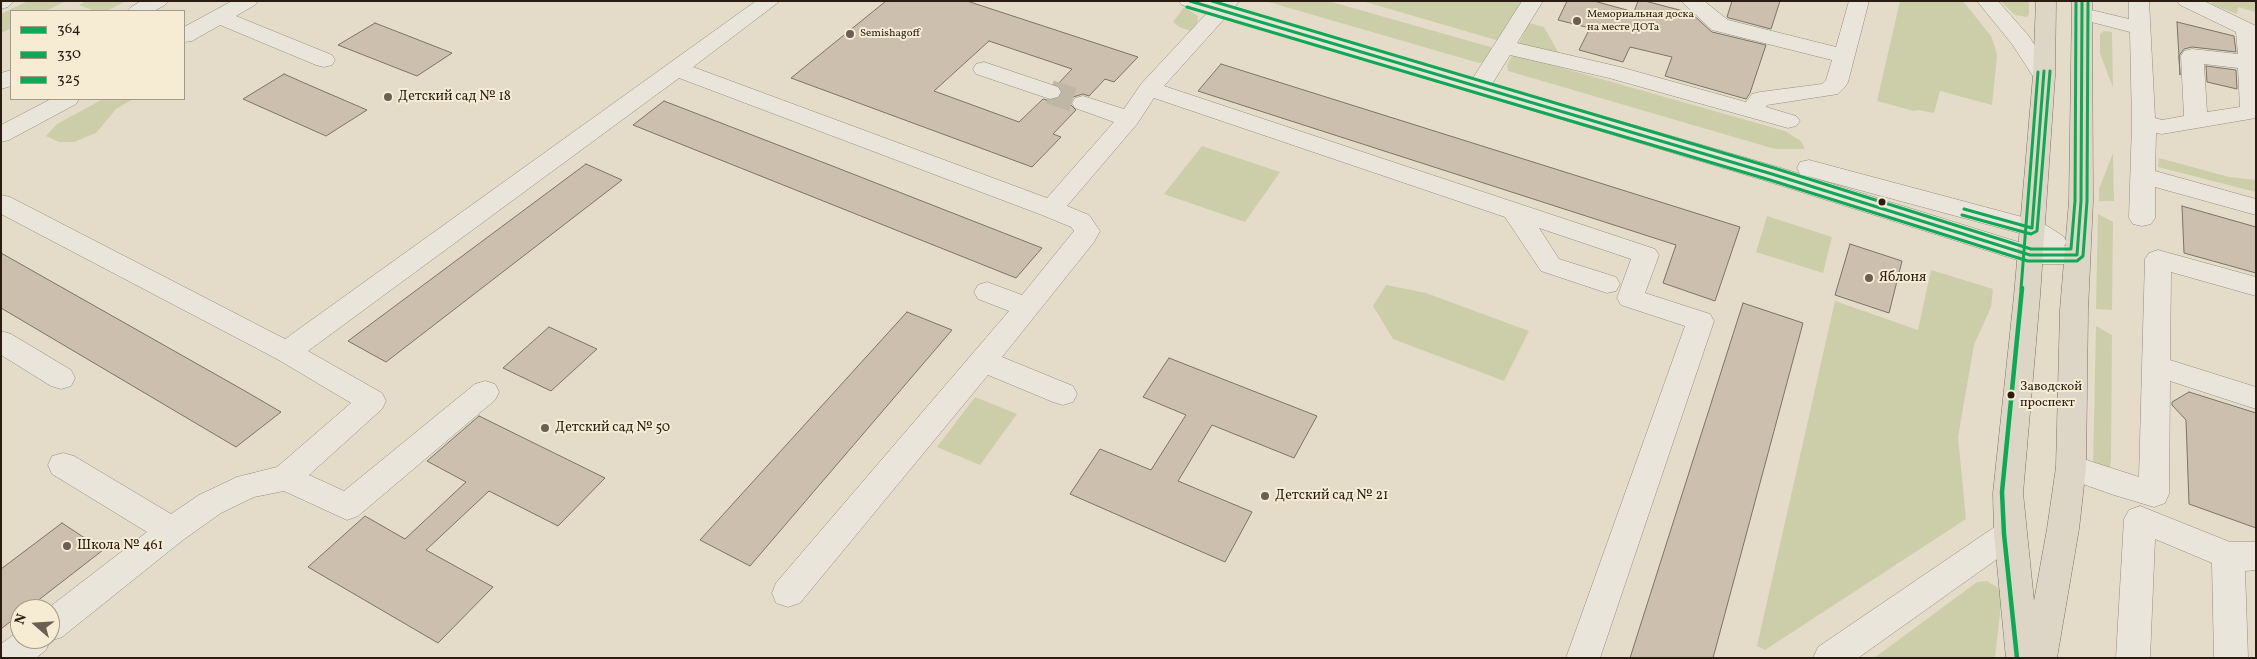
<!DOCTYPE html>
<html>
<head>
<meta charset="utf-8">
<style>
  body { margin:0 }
  #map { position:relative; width:2257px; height:659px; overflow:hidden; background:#e4dcc8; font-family:Vollkorn,serif }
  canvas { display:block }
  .frame { position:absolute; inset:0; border:2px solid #2b1c12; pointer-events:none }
  .legend { position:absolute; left:10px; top:10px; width:175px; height:90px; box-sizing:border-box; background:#f5ecd3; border:1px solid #a49986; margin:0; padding:6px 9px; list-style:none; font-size:15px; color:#2b1c12 }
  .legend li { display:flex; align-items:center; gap:10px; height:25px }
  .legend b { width:25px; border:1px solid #a49986 }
  .north { position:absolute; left:10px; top:599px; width:50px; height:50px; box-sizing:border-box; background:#f5ecd3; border:1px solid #a49986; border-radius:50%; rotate:289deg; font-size:14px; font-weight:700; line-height:20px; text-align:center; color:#2b1c12 }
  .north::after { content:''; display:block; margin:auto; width:18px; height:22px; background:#6c5f52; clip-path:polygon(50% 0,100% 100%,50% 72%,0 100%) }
</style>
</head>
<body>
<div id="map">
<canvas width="2257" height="659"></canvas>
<div class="frame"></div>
<ul class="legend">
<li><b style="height:6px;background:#10a855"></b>364</li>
<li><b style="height:6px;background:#10a855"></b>330</li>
<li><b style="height:6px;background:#10a855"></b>325</li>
</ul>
<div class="north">N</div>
</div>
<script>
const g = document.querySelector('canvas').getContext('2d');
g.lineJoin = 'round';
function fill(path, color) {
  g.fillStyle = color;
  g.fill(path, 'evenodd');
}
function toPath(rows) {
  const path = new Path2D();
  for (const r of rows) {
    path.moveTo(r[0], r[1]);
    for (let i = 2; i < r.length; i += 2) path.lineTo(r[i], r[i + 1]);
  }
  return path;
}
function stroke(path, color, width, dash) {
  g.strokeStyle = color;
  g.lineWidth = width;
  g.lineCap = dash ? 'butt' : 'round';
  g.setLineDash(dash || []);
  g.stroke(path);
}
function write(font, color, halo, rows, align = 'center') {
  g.font = font + ' Vollkorn,serif';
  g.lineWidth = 4;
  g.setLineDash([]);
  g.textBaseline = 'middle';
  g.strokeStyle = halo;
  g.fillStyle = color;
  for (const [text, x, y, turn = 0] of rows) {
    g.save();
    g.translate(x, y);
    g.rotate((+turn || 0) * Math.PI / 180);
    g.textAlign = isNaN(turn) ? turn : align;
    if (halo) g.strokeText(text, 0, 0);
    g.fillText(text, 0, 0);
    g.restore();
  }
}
const green = toPath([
  [28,1,66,1,46,11,11,11,11,28,1,33,1,14],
  [86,1,126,1,107,11,95,11,79,5],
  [1265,1,1328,1,1494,48,1484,62,1479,63],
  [1362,1,1528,1,1503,42],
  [1900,1,1963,1,1991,36,1995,47,1997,56,1992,105,1940,91,1934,113,1919,110,1914,111,1877,101],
  [2000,1,2029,1,2029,14,2027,17,2015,15],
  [2214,1,2256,1,2256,12,2238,7,2237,14,2211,4],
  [1184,7,1198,16,1197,25,1192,31,1181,28,1173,22],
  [1529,23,1544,27,1558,52,1557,56,1518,45],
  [2104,31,2112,32,2113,88,2100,53,2100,34],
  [1513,54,1785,131,1801,141,1805,149,1775,149,1508,71,1507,65],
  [103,99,133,99,116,109,96,133,74,142,59,142,46,136,57,124],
  [1202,146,1280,172,1245,222,1164,194],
  [2113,153,2114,201,2099,201,2099,189],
  [2159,158,2229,177,2256,180,2256,192,2158,167],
  [2098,214,2113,222,2112,310,2096,309],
  [1767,216,1832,237,1823,273,1756,252],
  [1931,270,1993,289,1991,307,1974,345,1958,437,1966,519,1765,650,1757,646,1835,301,1918,330],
  [1386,285,1426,293,1529,331,1504,381,1393,339,1373,306],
  [2096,326,2112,335,2111,460,2109,474,2093,465],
  [975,397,1017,414,980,465,937,447],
  [1987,581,1997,587,2002,595,1995,658,1874,658,1977,582]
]);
const building = toPath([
  [886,1,967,1,1138,57,1114,82,1105,79,1089,96,1083,94,1073,97,1070,104,1076,110,1053,134,1061,137,1032,167,791,78,886,1],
  [989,41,1072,69,1057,85,1063,91,1060,98,1050,101,1043,99,1019,122,934,91,989,41],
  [1567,1,1594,1,1634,12,1638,1,1645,1,1691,13,1712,32,1766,45,1750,93,1746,99,1665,76,1672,57,1630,47,1623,62,1579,50,1590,28,1558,20,1567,1],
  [1732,1,1780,1,1771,29,1729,18,1727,17,1732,1],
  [2177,22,2234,36,2236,52,2192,47,2184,49,2179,56,2180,75,2177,22],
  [375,23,452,53,417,76,338,45,375,23],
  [1221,64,1740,227,1715,301,1663,283,1676,245,1198,91,1221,64],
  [2206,66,2236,70,2237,89,2207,82,2206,66],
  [284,74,309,85,367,110,326,136,243,99,284,74],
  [664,101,835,167,1042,248,1016,278,633,125,664,101],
  [586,164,622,180,386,362,348,341,586,164],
  [2182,206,2256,227,2256,273,2184,253,2182,206],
  [1850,244,1902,261,1889,313,1835,295,1850,244],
  [1,253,245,391,281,412,236,447,1,308,1,253],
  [1743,303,1803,323,1713,658,1630,658,1743,303],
  [907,312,952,330,750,566,700,540,907,312],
  [549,327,597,349,551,391,503,368,549,327],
  [1169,358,1317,416,1294,458,1212,425,1178,481,1252,512,1225,562,1070,494,1100,449,1151,470,1186,415,1143,397,1169,358],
  [2189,392,2256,413,2256,528,2189,504,2186,420,2172,405,2172,402,2189,392],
  [479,416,605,478,558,526,489,491,426,550,493,587,438,643,308,567,365,516,405,539,466,482,427,461,479,416],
  [62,523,103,550,27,609,20,609,20,614,1,629,1,569,62,523]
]);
const minorTunnel = toPath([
  [1050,92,1083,103]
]);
const minor = toPath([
  [1,1,14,1,8,7,1,9,1,1],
  [141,1,168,1,165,5,154,11,128,11,131,7,141,1],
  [232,1,258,1,255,5,236,16,332,55,335,60,332,65,324,67,316,65,220,25,192,41,184,42,184,27,232,1],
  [756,1,780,1,693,67,1047,198,1114,122,1075,108,1072,103,1075,98,1083,96,1124,109,1141,84,1207,13,1182,5,1179,1,1239,1,1234,8,1473,78,1522,1,1543,1,1517,43,1620,67,1746,102,1752,94,1760,92,1822,84,1826,80,1832,60,1712,30,1681,1,1704,1,1728,20,1836,47,1849,1,1869,1,1848,82,1845,87,1838,94,1767,105,1766,107,1796,116,1800,121,1796,126,1788,128,1609,78,1510,55,1492,84,1781,168,2031,246,2042,246,2023,234,1800,174,1797,168,1800,162,1809,160,2041,222,2063,236,2067,242,2064,246,2086,249,2090,255,2086,261,2077,264,2030,264,1763,180,1225,18,1164,86,1655,249,1659,255,1645,293,1710,314,1714,321,1600,658,1566,658,1685,326,1621,305,1617,298,1631,259,1539,228,1559,259,1616,277,1620,284,1616,291,1607,293,1541,271,1505,217,1154,98,1137,124,1067,206,1089,215,1100,231,1094,242,1002,357,1073,386,1077,394,1073,402,1063,405,1053,402,988,375,800,603,788,607,776,603,772,593,776,583,1009,311,978,299,974,292,978,285,987,282,1022,295,1074,231,1071,227,1042,215,679,78,308,351,382,393,386,401,382,409,309,475,344,491,475,384,485,381,495,384,499,392,495,400,358,516,347,520,284,491,254,497,221,513,183,540,62,637,50,641,46,650,36,658,1,658,1,644,20,630,20,639,50,639,50,609,47,609,147,532,52,474,48,465,52,456,63,453,74,456,171,514,199,495,237,477,277,467,351,403,277,359,1,214,1,195,10,197,285,339,756,1],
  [1977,1,1998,1,2028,35,2055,76,2052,81,2044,83,2036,81,2012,44,1977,1],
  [2129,1,2149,1,2155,118,2162,120,2184,116,2181,56,2184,51,2192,49,2238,54,2236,32,2180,5,2177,1,2204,1,2256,26,2256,118,2162,134,2156,133,2155,171,2256,199,2256,215,2155,187,2155,218,2151,224,2142,226,2133,224,2129,218,2132,123,2130,32,2076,18,2072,14,2076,10,2083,8,2129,19,2129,1],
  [2204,64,2238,68,2240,107,2207,112,2204,64],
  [984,62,1058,87,1061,92,1058,97,1050,99,976,74,973,69,976,64,984,62],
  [11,70,11,86,1,89,1,73,11,70],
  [51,99,79,99,76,104,9,140,1,142,1,125,51,99],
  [2158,250,2256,277,2256,296,2171,272,2170,360,2256,387,2256,409,2170,381,2169,494,2165,503,2154,507,2114,495,2060,476,2056,467,2060,458,2071,455,2139,477,2145,259,2149,253,2158,250],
  [1,331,11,334,71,370,75,378,71,386,61,389,51,386,1,355,1,331],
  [2140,506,2230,542,2256,542,2256,570,2245,571,2248,658,2214,658,2212,563,2155,539,2150,658,2116,658,2124,519,2129,510,2140,506],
  [2010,520,2021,524,2026,533,2021,542,1858,658,1813,658,1818,647,1999,524,2010,520]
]);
const major = toPath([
  [2036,1,2056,1,2055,76,2040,296,2023,493,2034,601,2047,529,2056,467,2060,310,2069,201,2072,1,2092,1,2093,201,2088,310,2086,467,2079,529,2057,658,2006,658,1994,533,1993,493,2014,296,2033,76,2036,1]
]);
const bus1 = toPath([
  [1190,1,1772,174,2030,255,2077,255,2081,201,2082,1],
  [1964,209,2032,228,2044,71]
]);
const bus2 = toPath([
  [1187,7,1770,180,2028,261,2077,261,2083,256,2087,201,2088,1],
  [1962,215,2031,234,2037,231,2050,71]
]);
const bus3Far1 = toPath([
  [1212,1,1774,168,2031,249,2071,249,2075,201,2076,1],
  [2021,289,2038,72]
]);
const bus3 = toPath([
  [2017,658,2004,534,2002,492,2022,288]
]);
const markers = [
  [1577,21,5,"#6c5f52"],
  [850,34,5,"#6c5f52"],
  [388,97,5,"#6c5f52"],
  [1882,202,4.5,"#2b1c12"],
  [1869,278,5,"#6c5f52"],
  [2011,395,4.5,"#2b1c12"],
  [545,428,5,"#6c5f52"],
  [1265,496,5,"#6c5f52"],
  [67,546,5,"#6c5f52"]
];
const farPoinames = [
  ["Мемориальная доска",1587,15],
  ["на месте ДОТа",1587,28],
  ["Semishagoff",860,34]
];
const busNames = [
  ["Заводской",2020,388],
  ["проспект",2020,404]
];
const poiNames = [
  ["Детский сад № 18",398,97],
  ["Яблоня",1879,278],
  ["Детский сад № 50",555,428],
  ["Детский сад № 21",1275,496],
  ["Школа № 461",77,546]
];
fill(green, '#ccceaa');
fill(building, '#ccbfae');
stroke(building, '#7a7468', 1);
stroke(minorTunnel, '#bfb6a4', 24, [24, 12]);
stroke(minor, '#948d80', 1);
stroke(major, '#7a7468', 1);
fill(minor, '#e9e5db');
fill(major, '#ddd5c5');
stroke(bus1, '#10a855', 3);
stroke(bus2, '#10a855', 3);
stroke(bus3Far1, '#10a855', 3);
stroke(bus3, '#10a855', 4.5);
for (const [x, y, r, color] of markers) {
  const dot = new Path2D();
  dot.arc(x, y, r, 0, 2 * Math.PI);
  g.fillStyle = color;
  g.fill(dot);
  stroke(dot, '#f5ecd3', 2);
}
write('11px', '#2b1c12', '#f5ecd3', farPoinames, 'left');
write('13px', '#2b1c12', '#f5ecd3', busNames, 'left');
write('14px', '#2b1c12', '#f5ecd3', poiNames, 'left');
</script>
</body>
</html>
